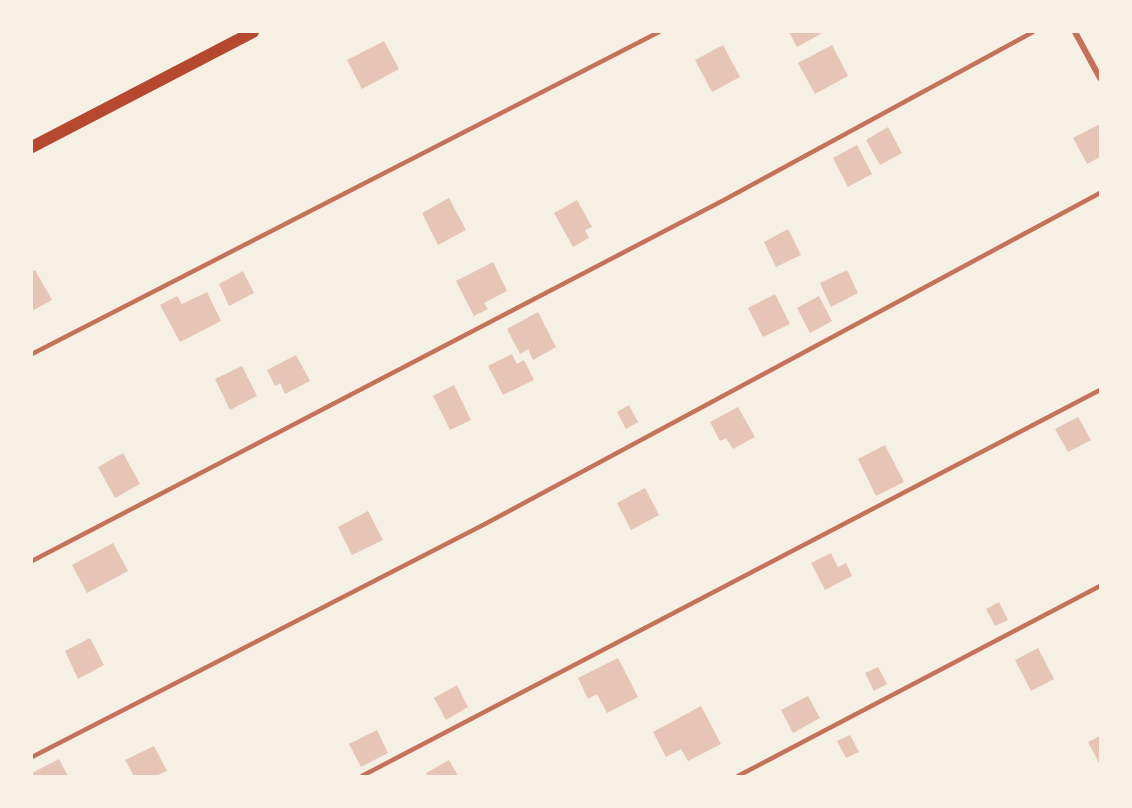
<!DOCTYPE html>
<style>
body{margin:0}
#map{position:relative;width:1132px;height:808px;overflow:hidden;background:#f6efe4;font-family:"PT Serif",serif}
canvas{display:block}
.frame{position:absolute;inset:0;border:33px solid #f6efe4;pointer-events:none}
</style>
<div id="map">
<canvas width="1132" height="808"></canvas>
<div class="frame"></div>
</div>
<script>
const g = document.querySelector('canvas').getContext('2d');
g.lineJoin = 'round';
function fillPath(path, color) {
  g.fillStyle = color;
  g.fill(path, 'evenodd');
}
function shape(rows) {
  const path = new Path2D();
  for (const r of rows) {
    path.moveTo(r[0], r[1]);
    for (let i = 2; i < r.length; i += 2) path.lineTo(r[i], r[i + 1]);
  }
  return path;
}
function strokePath(path, color, width, dash) {
  g.strokeStyle = color;
  g.lineWidth = width;
  g.lineCap = dash ? 'butt' : 'round';
  g.setLineDash(dash || []);
  g.stroke(path);
}
const building = shape([
 [789,32,824,32,797,47],
 [384,41,399,69,362,89,347,60],
 [723,45,740,77,712,92,695,60],
 [832,45,848,76,815,94,798,63],
 [1100,124,1100,157,1087,164,1073,138],
 [888,127,902,153,880,165,866,140],
 [857,145,872,174,848,187,833,158],
 [449,198,466,230,438,245,422,213],
 [577,200,592,227,585,230,589,238,573,247,554,213],
 [788,229,801,255,776,267,764,242],
 [493,262,507,291,484,303,488,309,474,316,456,281],
 [35,270,52,300,32,311,32,272],
 [847,270,858,293,831,307,820,283],
 [243,271,254,293,229,306,219,284],
 [207,292,221,321,180,342,160,305,177,296,182,304],
 [775,294,790,324,763,337,748,308],
 [819,296,832,321,810,333,797,308],
 [538,312,556,347,533,360,528,349,520,354,507,329],
 [512,354,517,364,524,360,534,380,503,395,488,366],
 [296,355,310,381,285,394,280,383,275,386,267,370],
 [242,366,257,396,230,410,215,379],
 [454,385,471,420,450,430,433,396],
 [629,405,638,422,626,429,617,412],
 [738,407,755,437,733,449,726,438,720,441,710,422],
 [1078,417,1091,440,1068,452,1055,429],
 [885,445,904,482,876,496,858,459],
 [123,453,140,484,115,498,98,467],
 [645,488,659,515,631,530,617,503],
 [368,511,383,540,352,555,338,527],
 [113,543,128,571,87,593,72,565],
 [831,553,838,567,846,563,852,576,825,590,811,563],
 [999,602,1008,620,995,626,986,609],
 [90,638,104,665,78,679,65,651],
 [1038,648,1054,679,1031,691,1015,660],
 [618,658,638,697,607,713,597,694,588,699,578,678],
 [878,667,887,684,874,691,865,673],
 [457,685,468,707,446,720,434,698],
 [808,696,820,718,793,733,781,710],
 [701,706,721,744,688,761,681,749,666,757,653,732],
 [377,730,388,753,361,767,349,744],
 [850,735,859,752,846,758,837,741],
 [1100,736,1100,765,1088,742],
 [154,746,167,771,156,776,134,776,125,760],
 [59,759,68,776,32,776,32,773],
 [449,760,458,776,428,776,426,773]
]);
const service = shape([
 [32,354,659,32],
 [32,561,724,200,1033,32],
 [32,757,485,524,1100,193],
 [362,776,1100,390],
 [738,776,1100,586]
]);
const minor = shape([
 [1075,32,1100,78]
]);
const secondary = shape([
 [32,147,253,32]
]);
fillPath(building, '#e6c5b7');
strokePath(service, '#c5725c', 4.5);
strokePath(minor, '#c5725c', 6);
strokePath(secondary, '#b5482f', 12);
</script>
